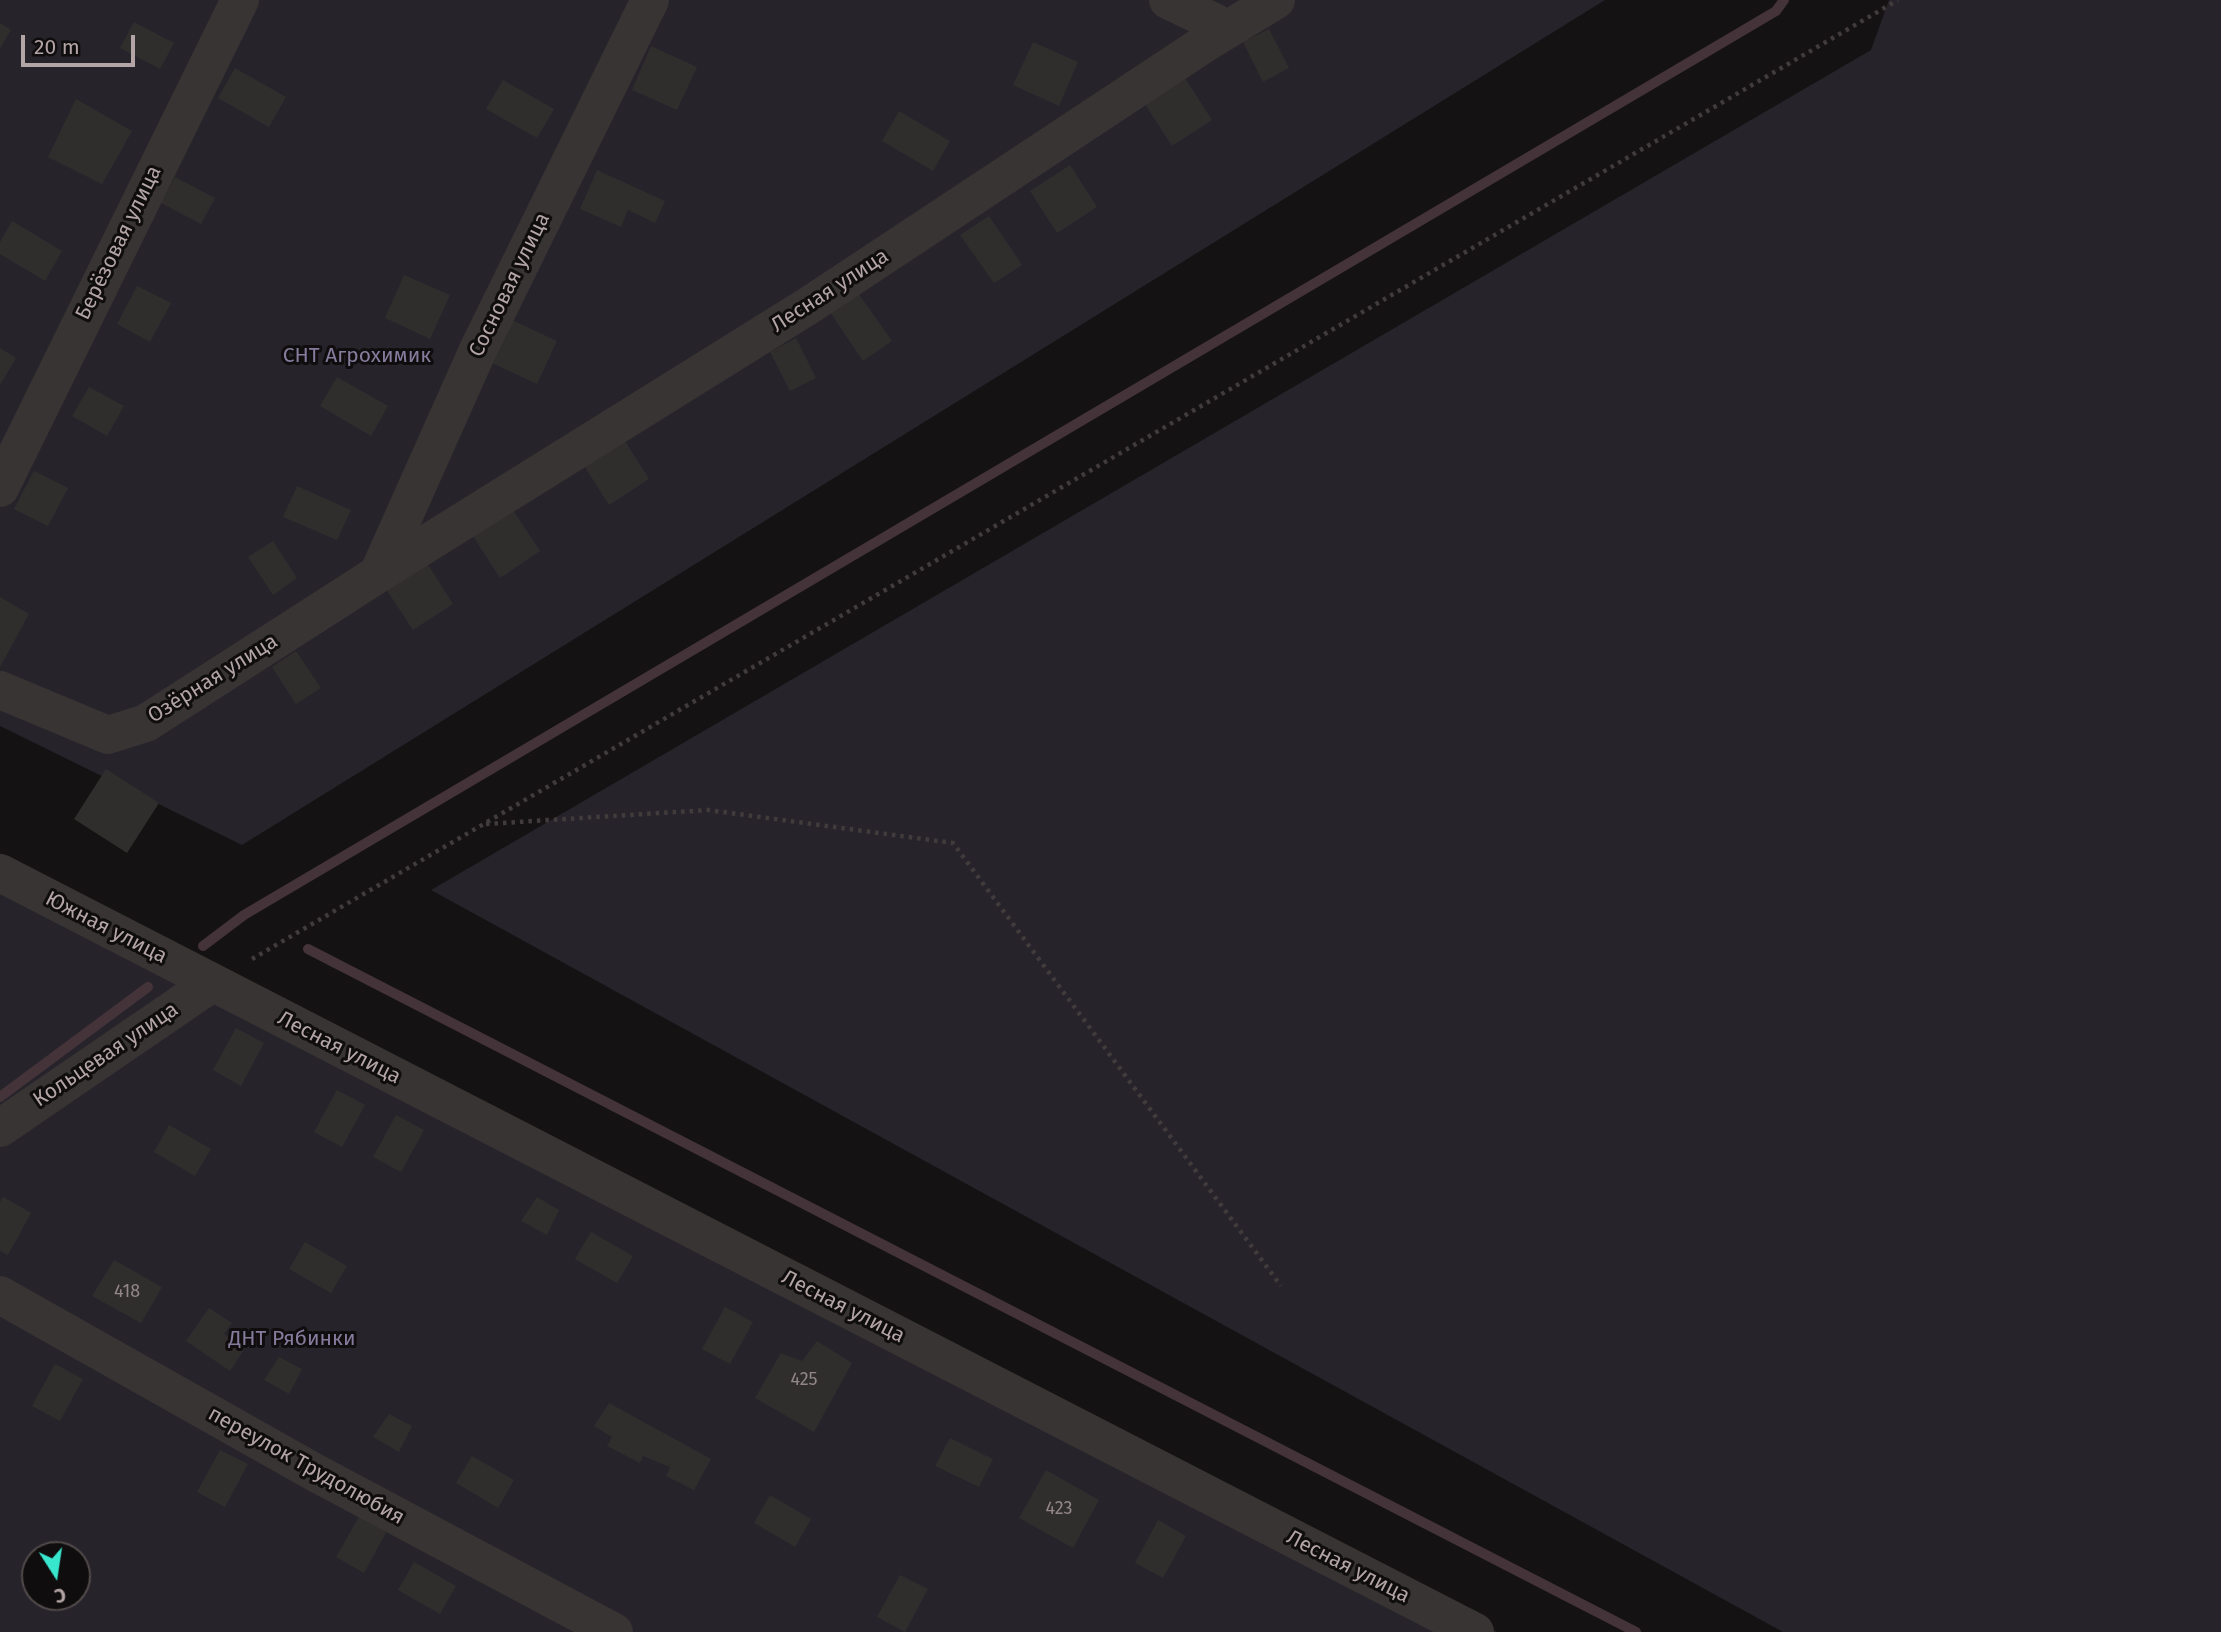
<!DOCTYPE html>
<meta charset="utf-8">
<style>
body{margin:0}
#map{position:relative;width:2221px;height:1632px;overflow:hidden;background:#141212;font-family:"Fira Sans",sans-serif}
canvas{display:block}
.north{position:absolute;left:21px;top:1541px;width:70px;height:70px;box-sizing:border-box;background:#0f0d0d;border:2px solid #51494a;border-radius:50%;rotate:168deg;font-size:19px;font-weight:700;line-height:28px;text-align:center;color:#b3a4a6}
.north::after{content:'';display:block;margin:auto;width:24px;height:32px;background:#38e6cd;clip-path:polygon(50% 0,100% 100%,50% 72%,0 100%)}
.scale{position:absolute;left:21px;top:35px;width:114px;height:32px;box-sizing:border-box;border:4px solid #b3a4a6;border-top:0;padding-left:9px;font-size:21px;line-height:24px;white-space:nowrap;color:#b3a4a6;-webkit-text-stroke:5px #0f0d0d;paint-order:stroke}
</style>
<div id="map">
<canvas width="2221" height="1632"></canvas>
<div class="north">С</div>
<div class="scale">20 m</div>
</div>
<script>
const g = document.querySelector('canvas').getContext('2d');
g.lineJoin = 'round';
function fillPath(path, color) {
  g.fillStyle = color;
  g.fill(path, 'evenodd');
}
function shape(rows) {
  const path = new Path2D();
  for (const r of rows) {
    path.moveTo(r[0], r[1]);
    for (let i = 2; i < r.length; i += 2) path.lineTo(r[i], r[i + 1]);
  }
  return path;
}
function strokePath(path, color, width, dash) {
  g.strokeStyle = color;
  g.lineWidth = width;
  g.lineCap = dash ? 'butt' : 'round';
  g.setLineDash(dash || []);
  g.stroke(path);
}
function write(font, color, halo, rows, align = 'center') {
  g.font = font + ' "Fira Sans",sans-serif';
  g.lineWidth = 6;
  g.setLineDash([]);
  g.textBaseline = 'middle';
  g.strokeStyle = halo;
  g.fillStyle = color;
  for (const [text, x, y, turn = 0] of rows) {
    g.save();
    g.translate(x, y);
    g.rotate((+turn || 0) * Math.PI / 180);
    g.textAlign = isNaN(turn) ? turn : align;
    if (halo) g.strokeText(text, 0, 0);
    g.fillText(text, 0, 0);
    g.restore();
  }
}
const green = shape([
 [0,0,1605,0,242,845,0,726],
 [1889,0,2221,0,2221,1632,1783,1632,431,890,1871,50],
 [0,861,1497,1632,0,1632],
 [35,1555,77,1555,77,1597,35,1597]
]);
const stream = shape([
 [203,946,244,915,1776,11,1784,0],
 [308,949,1636,1632],
 [0,1097,148,987]
]);
const building = shape([
 [134,22,174,43,160,69,120,48],
 [0,23,11,30,0,48],
 [1269,29,1289,68,1263,82,1243,42],
 [1033,42,1078,62,1059,106,1013,85],
 [651,46,697,67,677,110,632,90],
 [235,68,286,97,269,127,218,98],
 [1185,78,1212,120,1172,146,1145,104],
 [503,80,554,109,537,138,486,109],
 [76,99,132,131,102,184,48,157],
 [899,111,950,141,933,171,882,141],
 [1070,165,1097,207,1057,233,1030,191],
 [597,170,665,201,655,223,628,210,621,227,580,209],
 [175,177,215,198,201,224,161,203],
 [989,216,1022,265,994,283,960,235],
 [12,221,62,251,45,281,0,254,0,242],
 [404,275,450,295,430,339,385,318],
 [137,286,171,303,150,342,117,324],
 [858,293,892,341,863,361,830,312],
 [512,320,557,341,537,384,492,363],
 [796,338,816,378,790,391,770,352],
 [0,348,16,358,0,385],
 [337,377,388,406,371,436,320,406],
 [89,387,124,406,107,436,72,416],
 [623,438,649,479,609,505,583,464],
 [34,471,68,488,48,526,14,509],
 [297,486,351,510,337,540,283,517],
 [513,510,540,551,500,578,473,536],
 [273,541,297,578,273,595,248,557],
 [427,563,453,604,413,630,386,589],
 [0,597,29,614,0,667],
 [296,651,321,688,296,704,272,667],
 [106,769,159,803,127,853,74,819],
 [236,1028,264,1043,241,1086,213,1070],
 [337,1090,365,1105,342,1147,314,1132],
 [396,1115,424,1130,401,1172,373,1157],
 [169,1125,211,1149,195,1176,154,1152],
 [3,1197,31,1213,8,1255,0,1251,0,1202],
 [537,1197,559,1210,547,1235,521,1221],
 [591,1232,633,1256,617,1283,575,1259],
 [305,1242,347,1266,331,1293,289,1269],
 [114,1260,162,1287,141,1323,92,1296],
 [725,1307,753,1322,730,1364,702,1349],
 [209,1308,232,1323,224,1334,245,1348,230,1371,186,1341],
 [817,1341,852,1363,814,1432,755,1398,781,1353,802,1361],
 [279,1357,302,1369,289,1394,264,1380],
 [55,1364,83,1379,60,1421,32,1406],
 [609,1403,711,1459,694,1490,666,1476,670,1467,643,1456,640,1463,607,1446,612,1437,594,1426],
 [389,1414,412,1426,399,1452,373,1437],
 [950,1438,993,1459,979,1487,935,1466],
 [220,1450,248,1464,225,1507,197,1492],
 [472,1456,514,1480,498,1508,456,1483],
 [1046,1470,1099,1500,1073,1548,1019,1518],
 [770,1495,811,1519,795,1547,754,1523],
 [360,1515,387,1531,364,1573,336,1557],
 [1158,1520,1186,1536,1163,1578,1135,1563],
 [414,1562,456,1586,440,1614,398,1590],
 [900,1575,928,1589,905,1632,877,1617]
]);
const path = shape([
 [486,824,708,810,953,843,1281,1286],
 [252,959,1898,0]
]);
const minor = shape([
 [1168,0,1214,22,1207,42],
 [0,488,240,0],
 [378,574,478,350,650,0],
 [0,690,108,735,146,723,378,574,808,306,1207,42,1276,0],
 [0,873,1475,1632],
 [0,1128,212,983],
 [0,1295,314,1472,614,1632]
]);
const numberNames = [
 ["418",127,1292],
 ["425",804,1380],
 ["423",1059,1509]
];
const streetNames = [
 ["Берёзовая улица",119,243,-64],
 ["Сосновая улица",510,285,-64],
 ["Лесная улица",830,291,-33],
 ["Озёрная улица",213,679,-32],
 ["Южная улица",106,928,27],
 ["Лесная улица",339,1048,27],
 ["Кольцевая улица",106,1055,-34],
 ["Лесная улица",843,1307,27],
 ["переулок Трудолюбия",306,1466,29],
 ["Лесная улица",1348,1567,27]
];
const parkNames = [
 ["СНТ Агрохимик",357,356],
 ["ДНТ Рябинки",292,1339]
];
fillPath(green, '#26232b');
strokePath(stream, '#443339', 10);
fillPath(building, '#302e2d');
strokePath(path, '#413b3c', 4.5, [3.5, 5]);
strokePath(minor, '#383433', 38);
write('18px', '#928688', null, numberNames);
write('21px', '#b3a4a6', '#0f0d0d', streetNames);
write('21px', '#857c9d', '#0f0d0d', parkNames);
</script>
